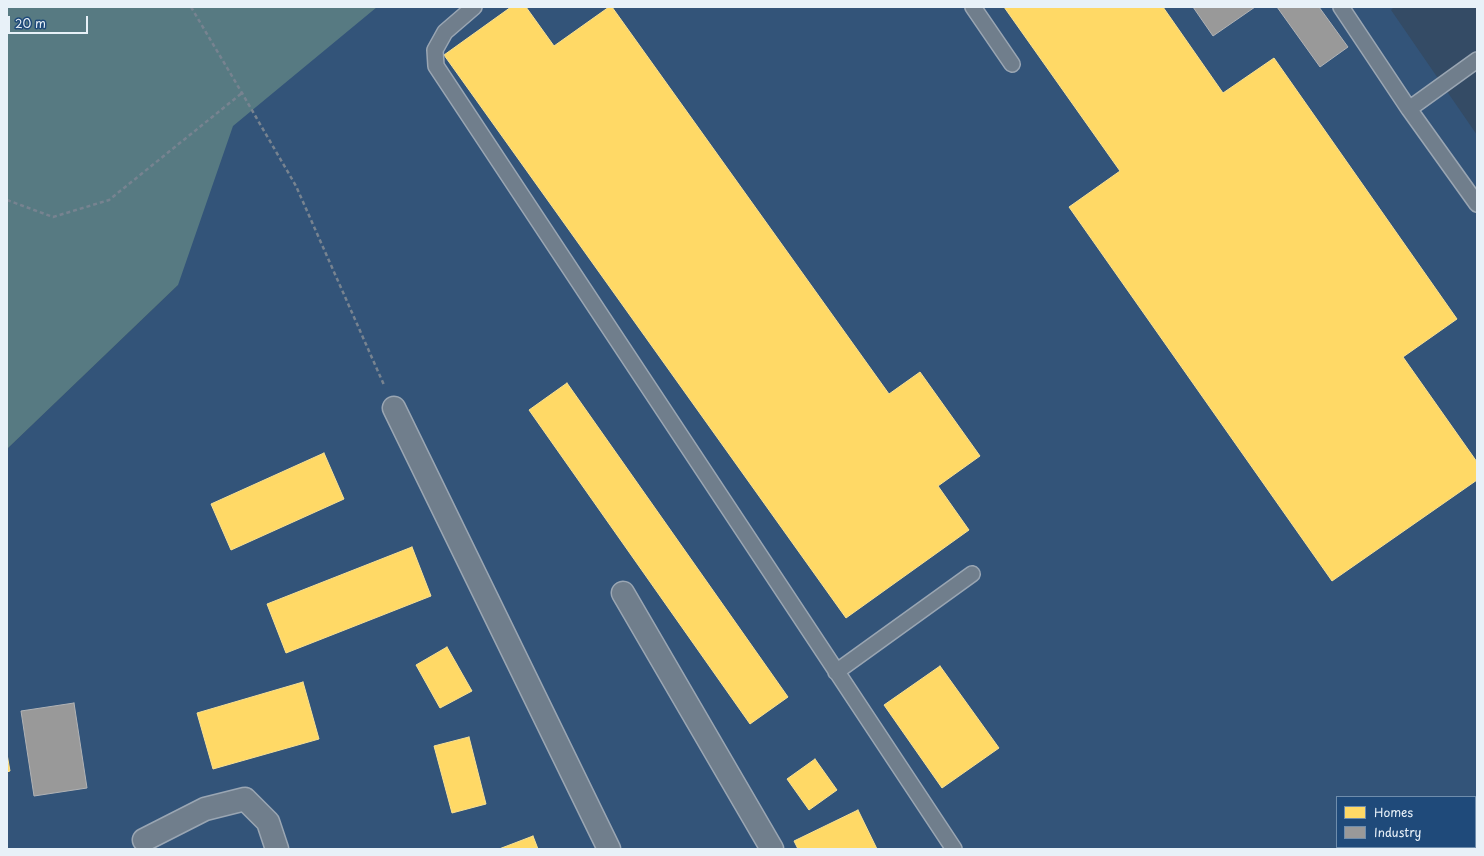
<!DOCTYPE html>
<style>
body{margin:0}
#map{position:relative;width:1484px;height:856px;overflow:hidden;background:#344b65;font-family:"Playpen Sans",sans-serif}
canvas{display:block}
.frame{position:absolute;inset:0;border:8px solid #e8f1f8;pointer-events:none}
.legend{position:absolute;left:1336px;top:796px;width:140px;height:52px;box-sizing:border-box;background:#1f4a7a;border:1px solid #6f8dac;margin:0;padding:5px 7px;list-style:none;font-size:12px;color:#e8f1f8}
.legend li{display:flex;align-items:center;gap:8px;height:20px}
.legend b{width:20px;border:1px solid #6f8dac}
.scale{position:absolute;left:8px;top:16px;width:80px;height:18px;box-sizing:border-box;border:2px solid #e8f1f8;border-top:0;padding-left:5px;font-size:12px;line-height:14px;white-space:nowrap;color:#e8f1f8;-webkit-text-stroke:3px #1f4a7a;paint-order:stroke}
</style>
<div id="map">
<canvas width="1484" height="856"></canvas>
<div class="frame"></div>
<ul class="legend">
<li><b style="height:11px;background:#ffd966"></b>Homes</li>
<li><b style="height:11px;background:#999"></b>Industry</li>
</ul>
<div class="scale">20 m</div>
</div>
<script>
const g = document.querySelector('canvas').getContext('2d');
g.lineJoin = 'round';
function fillPath(path, color) {
  g.fillStyle = color;
  g.fill(path, 'evenodd');
}
function shape(rows) {
  const path = new Path2D();
  for (const r of rows) {
    path.moveTo(r[0], r[1]);
    for (let i = 2; i < r.length; i += 2) path.lineTo(r[i], r[i + 1]);
  }
  return path;
}
function strokePath(path, color, width, dash) {
  g.strokeStyle = color;
  g.lineWidth = width;
  g.lineCap = dash ? 'butt' : 'round';
  g.setLineDash(dash || []);
  g.stroke(path);
}
const built = shape([
 [162,7,1394,7,1391,10,1477,135,1477,847,1446,849,7,849,7,449,178,285],
 [1337,797,1475,797,1475,847,1337,847]
]);
const green = shape([
 [7,7,377,7,233,126,178,285,7,449]
]);
const homes = shape([
 [511,7,526,7,554,46,609,7,612,7,889,394,920,372,980,456,938,486,969,530,846,618,444,55,511,7],
 [1004,7,1163,7,1223,93,1274,58,1457,319,1403,357,1477,462,1477,480,1332,581,1069,207,1120,171,1004,7],
 [567,383,788,697,750,724,529,410,567,383],
 [324,453,344,499,231,550,211,504,324,453],
 [412,547,431,596,286,653,267,604,412,547],
 [447,647,472,691,440,708,416,665,447,647],
 [940,666,999,748,942,788,884,705,940,666],
 [303,682,319,739,213,769,197,713,303,682],
 [469,737,486,804,452,813,434,746,469,737],
 [7,754,10,771,7,772,7,754],
 [815,759,837,790,809,810,787,779,815,759],
 [858,810,877,849,798,849,794,841,858,810],
 [533,836,538,849,499,849,533,836]
]);
const industry = shape([
 [1193,7,1255,7,1213,36,1193,7],
 [1277,7,1319,7,1348,47,1320,67,1277,7],
 [74,703,87,788,34,796,21,711,74,703]
]);
const path = shape([
 [191,7,242,93,296,186,384,385],
 [7,200,53,217,109,200,242,93]
]);
const lane = shape([
 [474,7,445,32,435,50,436,66,954,849],
 [973,7,1012,64],
 [1341,7,1409,109,1477,204],
 [1409,109,1477,60],
 [836,672,972,574]
]);
const street = shape([
 [394,408,609,849],
 [623,593,772,849],
 [144,840,205,809,245,799,268,822,277,849]
]);
const secondary = shape([
 [1446,849,1477,847]
]);
fillPath(built, '#335479');
fillPath(green, '#577a82');
fillPath(homes, '#ffd966');
strokePath(homes, '#f8e092', 1);
fillPath(industry, '#999');
strokePath(industry, '#b1b3b6', 1);
strokePath(lane, '#9aa6b3', 18);
strokePath(street, '#9aa6b3', 25);
strokePath(secondary, '#9aa6b3', 25);
strokePath(path, '#778390', 2.5, [4, 3]);
strokePath(lane, '#707e8c', 15);
strokePath(street, '#707e8c', 22);
strokePath(secondary, '#707e8c', 22);
</script>
